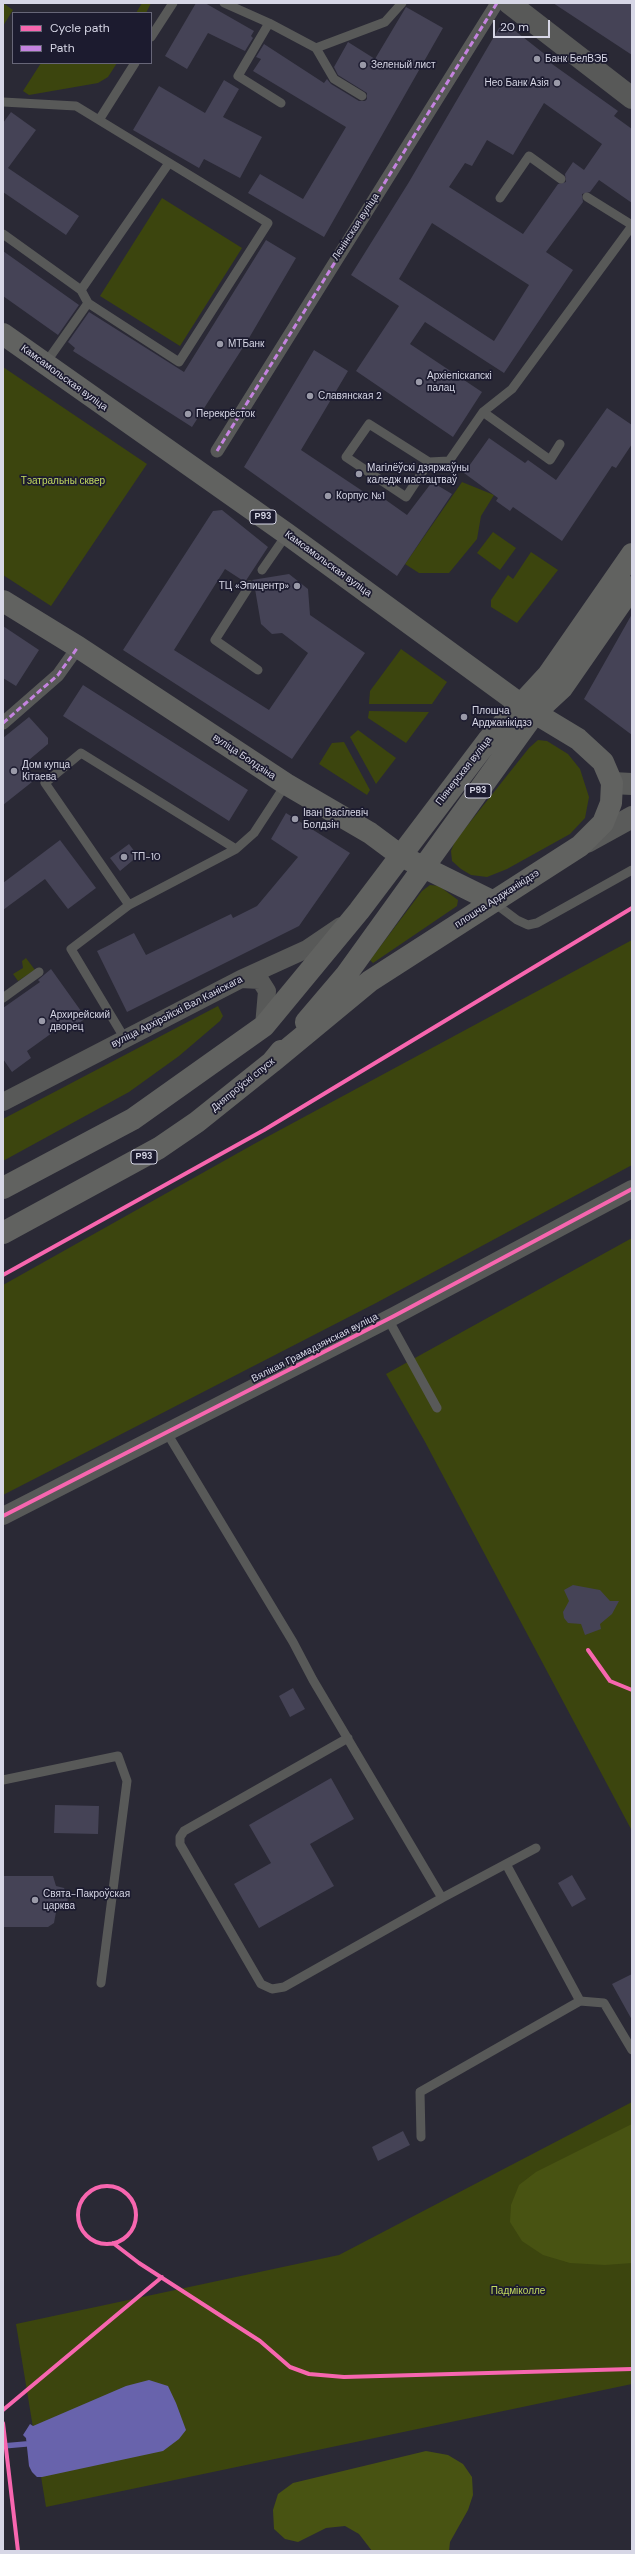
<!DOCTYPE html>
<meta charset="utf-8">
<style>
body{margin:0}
#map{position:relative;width:635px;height:2554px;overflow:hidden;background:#2a2935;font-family:"DM Sans",sans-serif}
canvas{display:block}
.frame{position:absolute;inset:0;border:4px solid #d7d7e6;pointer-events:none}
.legend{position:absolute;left:12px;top:12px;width:140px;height:52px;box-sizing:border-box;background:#1c1b2f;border:1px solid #676678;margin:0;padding:5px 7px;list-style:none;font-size:12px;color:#d7d7e6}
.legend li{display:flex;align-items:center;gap:8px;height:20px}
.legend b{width:20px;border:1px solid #676678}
.scale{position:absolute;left:493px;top:20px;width:57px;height:18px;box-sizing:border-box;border:2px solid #d7d7e6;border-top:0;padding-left:5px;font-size:12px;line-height:14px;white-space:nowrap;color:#d7d7e6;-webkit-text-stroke:3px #1c1b2f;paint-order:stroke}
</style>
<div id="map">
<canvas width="635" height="2554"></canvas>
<div class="frame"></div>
<ul class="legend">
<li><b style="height:5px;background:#f766af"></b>Cycle path</li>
<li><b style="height:5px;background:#c483df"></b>Path</li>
</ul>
<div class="scale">20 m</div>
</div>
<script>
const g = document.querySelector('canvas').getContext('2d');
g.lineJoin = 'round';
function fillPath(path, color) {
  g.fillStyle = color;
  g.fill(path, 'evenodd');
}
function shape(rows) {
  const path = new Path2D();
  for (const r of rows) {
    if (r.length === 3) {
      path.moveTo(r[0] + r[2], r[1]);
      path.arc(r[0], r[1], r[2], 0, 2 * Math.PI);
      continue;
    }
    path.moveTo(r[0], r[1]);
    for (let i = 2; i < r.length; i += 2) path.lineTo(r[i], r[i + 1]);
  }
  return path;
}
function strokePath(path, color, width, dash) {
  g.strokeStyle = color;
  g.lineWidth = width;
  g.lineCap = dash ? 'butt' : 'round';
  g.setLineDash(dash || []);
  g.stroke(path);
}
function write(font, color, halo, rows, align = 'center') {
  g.font = font + ' "DM Sans",sans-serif';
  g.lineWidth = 3.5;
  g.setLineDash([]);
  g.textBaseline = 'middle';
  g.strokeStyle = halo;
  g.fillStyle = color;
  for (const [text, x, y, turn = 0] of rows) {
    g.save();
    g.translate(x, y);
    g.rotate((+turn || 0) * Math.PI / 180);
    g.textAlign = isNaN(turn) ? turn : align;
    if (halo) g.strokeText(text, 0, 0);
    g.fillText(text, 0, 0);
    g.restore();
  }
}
const green = shape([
 [3,3,13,10,3,26],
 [142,3,151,3,146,13,136,13],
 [41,63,117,63,108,77,98,83,29,95,23,91],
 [162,198,242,248,180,346,100,296],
 [3,367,147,464,51,606,3,575],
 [462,482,494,495,481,516,477,539,449,573,419,573,405,564],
 [493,532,516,548,500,570,477,553],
 [531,552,558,570,517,623,491,607,491,600,508,575,513,579],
 [401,649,447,682,432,704,369,704,370,691],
 [369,711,429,712,406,743,368,718],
 [358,730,396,758,376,784,350,737],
 [538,740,547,741,568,754,580,769,589,797,585,818,570,834,507,869,487,877,471,875,461,869,452,861,451,851,455,841,529,748],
 [344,742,370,790,367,795,319,764,332,743],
 [430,885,439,886,458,900,457,906,373,963,370,960,422,891],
 [632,940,632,1165,376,1303,3,1495,3,1285,254,1144],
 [26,958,35,970,18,981,13,974,23,968,22,961],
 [218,1006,223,1016,220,1021,179,1056,129,1092,3,1161,3,1119],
 [632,1238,632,1831,424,1440,386,1374],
 [632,2102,632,2384,46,2507,16,2324,339,2255]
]);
const forest = shape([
 [632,2124,632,2263,605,2265,570,2263,543,2255,522,2241,510,2222,511,2205,519,2185,536,2172],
 [426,2451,448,2455,463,2464,472,2477,473,2495,468,2510,450,2542,449,2551,372,2551,359,2534,345,2526,326,2528,298,2542,285,2539,274,2529,273,2510,278,2494,293,2483]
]);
const water = shape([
 [149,2380,168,2386,176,2403,186,2430,179,2439,163,2451,42,2477,37,2477,32,2472,29,2466,26,2438,23,2435,30,2424,33,2426,126,2386]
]);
const stream = shape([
 [3,2446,26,2444]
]);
const building = shape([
 [196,3,205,3,254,31,251,36,253,38,245,51,208,33,187,69,165,56],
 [553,3,632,3,632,55],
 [406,7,443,28,324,237,248,193,260,174,303,199,346,127,253,71,261,59,256,57,264,44,324,83,327,79,331,84,359,101,365,101,367,99,367,93,338,75,334,67,348,42,375,59],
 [509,26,547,56,545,59,618,111,614,116,632,129,632,203,599,180,590,192,582,194,583,202,546,252,573,270,504,373,425,322,410,344,482,392,453,437,356,371,399,306,351,275,409,182,499,28],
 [544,103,602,144,584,170,573,162,565,174,566,182,558,184,523,234,449,187,465,163,472,166,487,140,513,155],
 [432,223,529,285,494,341,399,279],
 [224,80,239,89,223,117,262,137,240,178,204,159,199,168,133,130,159,86,205,113],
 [11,112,36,130,8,168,79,216,66,235,3,192,3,123],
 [266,240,296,258,249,338,192,427,73,351,75,348,68,342,89,312,184,372],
 [3,251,79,305,58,335,3,296],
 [314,350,348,371,301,450,373,498,376,493,407,515,432,482,452,494,397,576,244,467],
 [607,408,632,425,632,444,616,468,612,466,562,541,513,507,510,511,496,501,498,498,464,473,489,438,525,463,528,460,556,480],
 [222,510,268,547,245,582,225,569,174,650,269,710,308,653,282,633,272,634,261,624,255,589,256,585,252,580,289,574,308,589,310,615,365,653,292,759,123,650,213,511],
 [632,614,632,735,584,699],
 [3,626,39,650,16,686,3,678],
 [83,685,248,790,229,821,63,716],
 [29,717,48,738,48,744,23,765,26,770,23,772,32,782,3,805,3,738],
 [286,813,350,853,299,926,127,1012,97,951,134,933,146,955,231,914,233,918,257,906,298,857,271,839],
 [60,840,96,888,68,909,45,879,3,910,3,883],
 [129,844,138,856,120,871,110,858],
 [51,969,86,1018,68,1031,63,1025,27,1051,31,1058,12,1072,3,1059,3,1008,40,982,38,980],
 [573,1585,600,1590,610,1601,619,1601,612,1614,600,1624,601,1629,585,1635,581,1624,568,1623,564,1618,563,1612,569,1601,564,1590],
 [293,1688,305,1709,290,1717,279,1696],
 [331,1778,354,1819,310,1844,334,1886,259,1928,234,1884,271,1863,249,1825],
 [55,1805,99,1806,98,1834,54,1833],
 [572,1875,586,1899,572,1907,558,1883],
 [3,1876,53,1876,56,1886,64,1888,68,1897,67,1904,56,1912,54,1923,48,1927,3,1927],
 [632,1974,632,2020,612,1984],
 [403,2131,410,2145,378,2161,372,2147]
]);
const service = shape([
 [224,3,269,23,316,48],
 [269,23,238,76,281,103],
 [151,37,173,3],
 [362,96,334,79,316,48,385,22,402,3],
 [3,102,76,106,268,223,179,362,88,303,81,290,3,234],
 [99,120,135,63],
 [587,197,632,225],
 [500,198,529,156,561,179],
 [81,290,169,163],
 [45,364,88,303],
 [483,412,550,460,560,444],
 [429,462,369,424,346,457,406,497,429,462,449,461,483,412,512,389,632,226],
 [262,570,287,534],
 [250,585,215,640,258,670],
 [493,902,517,920,528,925,537,923,632,870],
 [129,905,45,783,81,753,236,849],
 [3,998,39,972],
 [125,1039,71,949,129,905,236,849,254,833,286,784],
 [388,1319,437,1408],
 [167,1433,293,1642,313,1680,442,1898],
 [348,1738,184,1831,180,1837,180,1844,261,1984,272,1989,284,1987,442,1898,536,1848],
 [3,1780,118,1756,127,1781,101,1983],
 [506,1864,580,2001],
 [421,2137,420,2092,580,2001,604,2003,632,2050]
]);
const pedestrian = shape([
 [217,451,497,3],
 [3,723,58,675,78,647]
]);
const minor = shape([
 [241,979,260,980,267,991,264,1026],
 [3,1102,241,979,307,949,341,926],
 [3,1516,394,1316,632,1189]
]);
const tertiary = shape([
 [509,3,632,98]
]);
const secondary = shape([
 [612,783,632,784],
 [587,842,632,817]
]);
const primary = shape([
 [3,334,287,534,520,704,578,739,603,762,612,783,611,803,603,823,580,846,370,981,272,1062],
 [3,601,78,647,286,784,370,833,401,856,492,901],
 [306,1022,346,975,534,714,562,688,632,587],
 [3,1188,133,1119,264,1026,359,911,489,739,548,675,632,554],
 [3,1233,159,1148,197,1122,272,1062,281,1051]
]);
const quiet = shape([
 [217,451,497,3],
 [3,723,58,675,78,647]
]);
const cycleway = shape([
 [3,1275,264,1130,632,908],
 [3,1516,394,1316,632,1189],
 [588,1650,610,1681,632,1690],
 [107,2215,29],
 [113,2243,139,2263,260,2341,290,2367,309,2374,344,2377,632,2369],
 [3,2410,162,2277],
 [3,2423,18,2551]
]);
const markers = [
 [537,59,4,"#9a9aa8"],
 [363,65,4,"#9a9aa8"],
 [557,83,4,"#9a9aa8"],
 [220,344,4,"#9a9aa8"],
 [419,382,4,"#9a9aa8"],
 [310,396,4,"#9a9aa8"],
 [188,414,4,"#9a9aa8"],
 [359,474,4,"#9a9aa8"],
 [328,496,4,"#9a9aa8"],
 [297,586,4,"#9a9aa8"],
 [464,717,4,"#9a9aa8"],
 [14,771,4,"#9a9aa8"],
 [295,819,4,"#9a9aa8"],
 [124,857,4,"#9a9aa8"],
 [42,1021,4,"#9a9aa8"],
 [35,1900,4,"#9a9aa8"]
];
const shields = [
 [263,517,26],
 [478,791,26],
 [144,1157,26]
];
const shieldNames = [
 ["Р93",263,517],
 ["Р93",478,791],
 ["Р93",144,1157]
];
const poiNames = [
 ["Банк БелВЭБ",545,59],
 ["Зеленый лист",371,65],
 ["Нео Банк Азія",549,83,"right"],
 ["МТБанк",228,344],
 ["Архіепіскапскі",427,376],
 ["палац",427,388],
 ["Славянская 2",318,396],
 ["Перекрёсток",196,414],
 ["Магілёўскі дзяржаўны",367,468],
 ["каледж мастацтваў",367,480],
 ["Корпус №1",336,496],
 ["ТЦ «Эпицентр»",289,586,"right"],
 ["Плошча",472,711],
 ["Арджанікідзэ",472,723],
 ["Дом купца",22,765],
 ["Кітаева",22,777],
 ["Іван Васілевіч",303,813],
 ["Болдзін",303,825],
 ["ТП-10",132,857],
 ["Архирейский",50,1015],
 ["дворец",50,1027],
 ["Свята-Пакроўская",43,1894],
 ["царква",43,1906]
];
const streetNames = [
 ["Ленінская вуліца",356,227,-57],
 ["Камсамольская вуліца",64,378,36],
 ["Камсамольская вуліца",328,564,36],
 ["вуліца Болдзіна",244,757,34],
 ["Піянерская вуліца",464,771,-52],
 ["плошча Арджанікідзэ",497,899,-33],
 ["вуліца Архірэйскі Вал Каніскага",177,1012,-27],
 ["Дняпроўскі спуск",243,1085,-39],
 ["Вялікая Грамадзянская вуліца",315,1348,-27]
];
const parkNames = [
 ["Тэатральны сквер",63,481],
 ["Падміколле",518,2291]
];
fillPath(green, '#3c450e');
fillPath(forest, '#485312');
fillPath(water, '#6863ac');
strokePath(stream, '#6863ac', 5.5);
fillPath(building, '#454356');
strokePath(service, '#585958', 9);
strokePath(pedestrian, '#585958', 13);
strokePath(minor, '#585958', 18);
strokePath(tertiary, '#585958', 22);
strokePath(secondary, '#5a5b5a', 22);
strokePath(primary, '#616260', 22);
strokePath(quiet, '#c483df', 3, [6, 3]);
strokePath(cycleway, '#f766af', 4);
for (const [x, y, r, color] of markers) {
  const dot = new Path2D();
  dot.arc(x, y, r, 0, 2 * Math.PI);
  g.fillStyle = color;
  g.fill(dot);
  strokePath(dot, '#1c1b2f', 1.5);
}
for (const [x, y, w] of shields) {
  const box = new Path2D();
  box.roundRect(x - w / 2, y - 7, w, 14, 3);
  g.fillStyle = '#1c1b2f';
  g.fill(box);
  strokePath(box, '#d7d7e6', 1);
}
write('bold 9px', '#d7d7e6', null, shieldNames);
write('10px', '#d7d7e6', '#1c1b2f', poiNames, 'left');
write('10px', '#d7d7e6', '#1c1b2f', streetNames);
write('10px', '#c3db5f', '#1c1b2f', parkNames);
</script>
